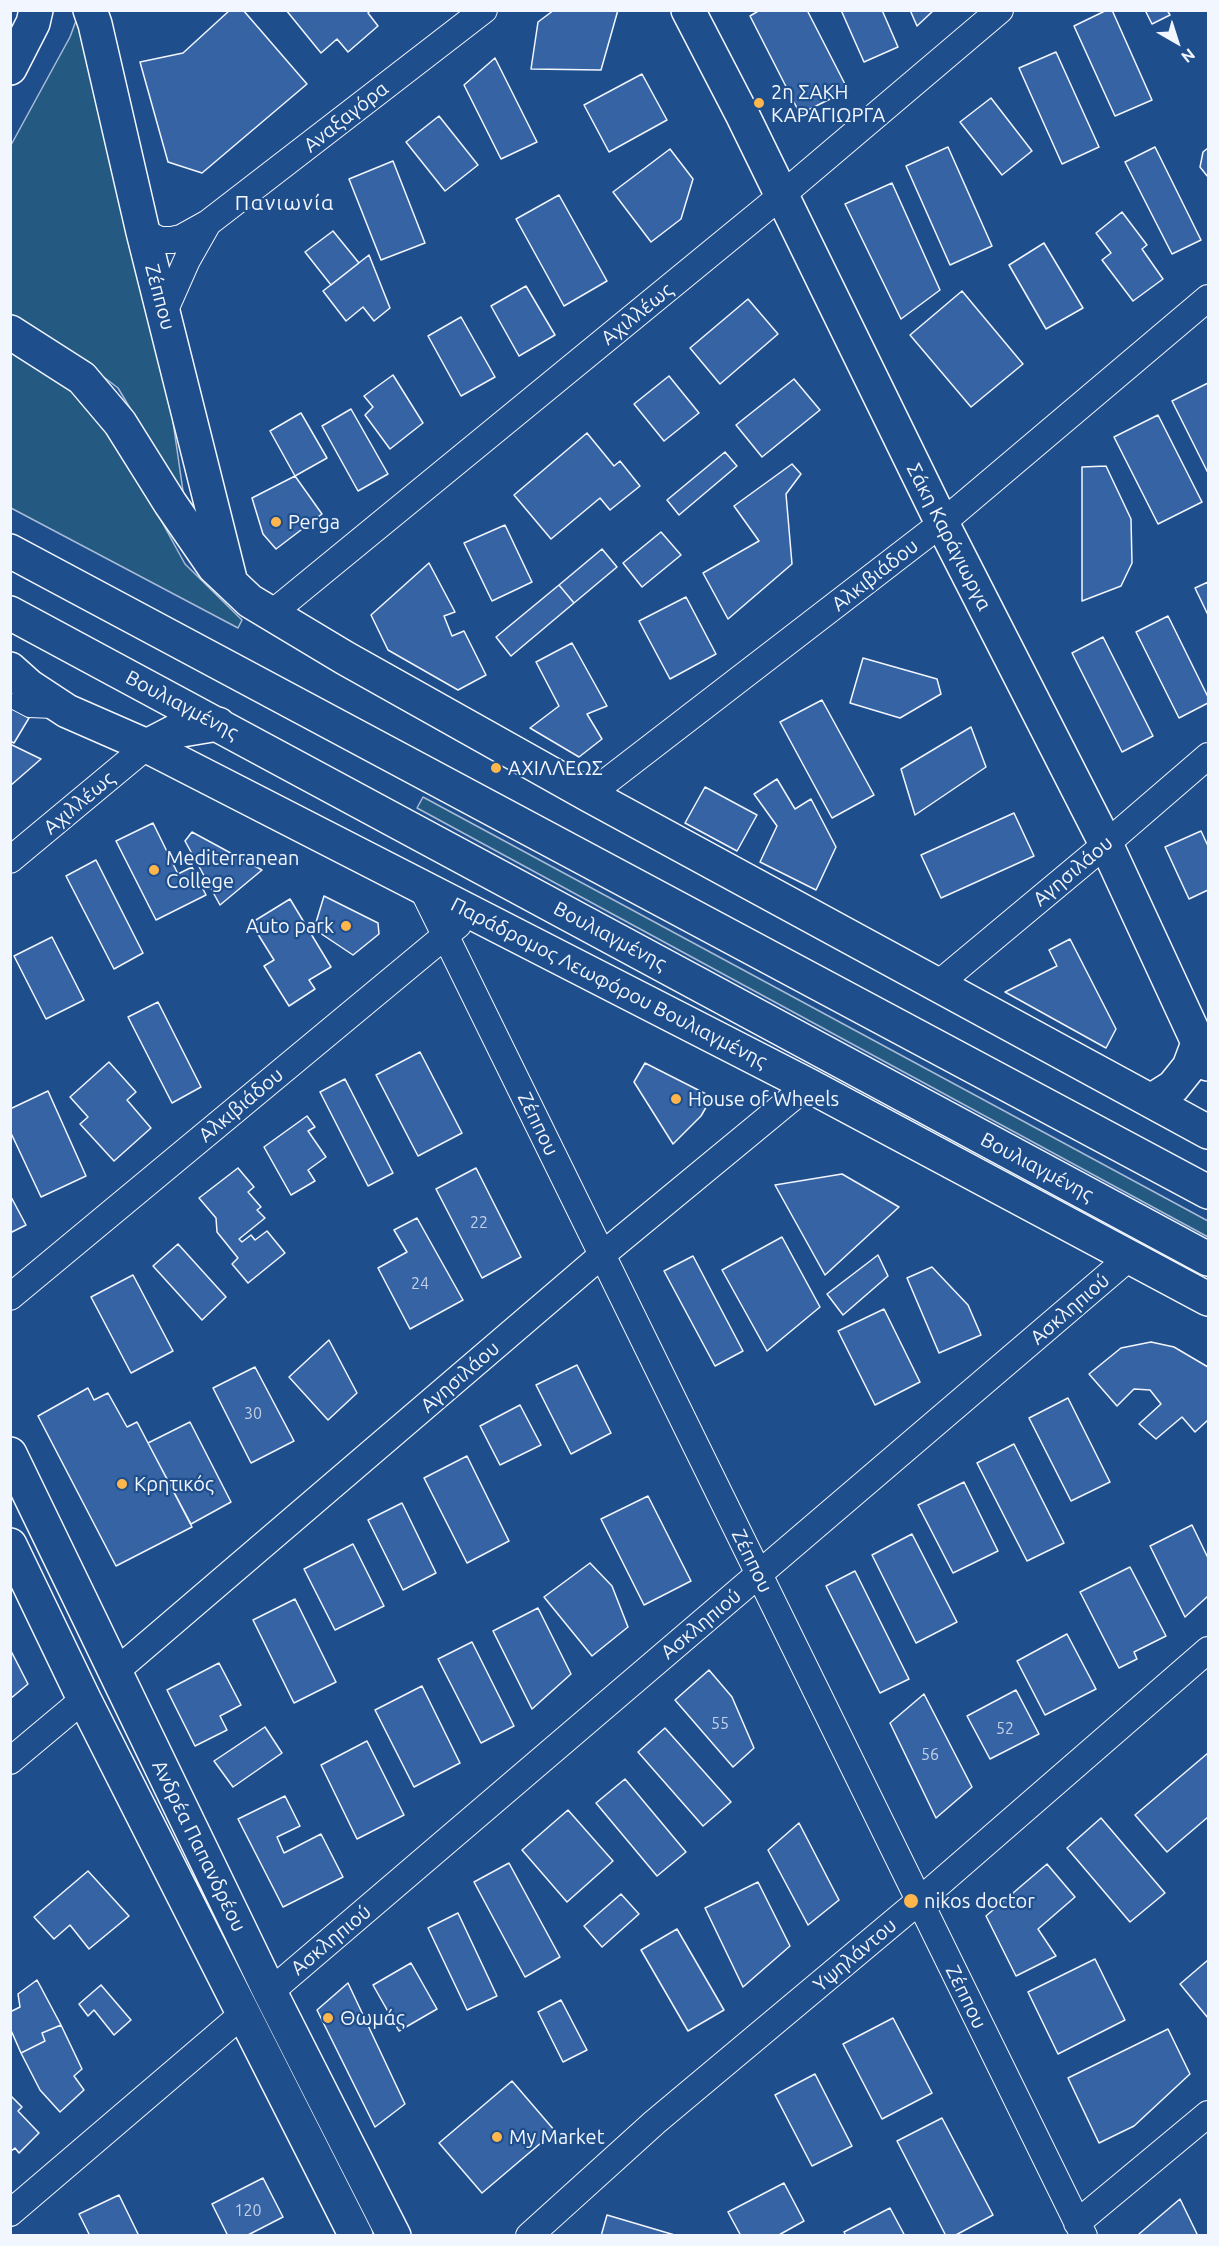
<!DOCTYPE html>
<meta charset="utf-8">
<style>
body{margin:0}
#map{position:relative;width:1219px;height:2246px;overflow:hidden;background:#1f4e8c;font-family:Ubuntu,sans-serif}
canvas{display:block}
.frame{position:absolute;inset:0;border:12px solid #f2f6ff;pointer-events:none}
.north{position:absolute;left:1147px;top:12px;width:60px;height:60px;-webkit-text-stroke:4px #1f4e8c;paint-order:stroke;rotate:141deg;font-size:16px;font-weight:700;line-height:24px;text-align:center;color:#f2f6ff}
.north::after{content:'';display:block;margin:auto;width:21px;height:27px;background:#f2f6ff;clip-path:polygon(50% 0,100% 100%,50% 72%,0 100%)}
</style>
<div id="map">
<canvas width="1219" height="2246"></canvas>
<div class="frame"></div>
<div class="north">N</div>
</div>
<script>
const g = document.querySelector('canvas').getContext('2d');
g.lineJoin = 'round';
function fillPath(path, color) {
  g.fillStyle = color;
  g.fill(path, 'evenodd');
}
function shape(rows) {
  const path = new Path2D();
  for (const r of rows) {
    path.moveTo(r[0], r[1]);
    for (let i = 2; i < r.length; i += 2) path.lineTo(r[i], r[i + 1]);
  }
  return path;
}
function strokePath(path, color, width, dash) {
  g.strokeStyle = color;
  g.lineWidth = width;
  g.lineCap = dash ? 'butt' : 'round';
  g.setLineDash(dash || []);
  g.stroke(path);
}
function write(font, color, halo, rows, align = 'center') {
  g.font = font + ' Ubuntu,sans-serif';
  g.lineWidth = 4.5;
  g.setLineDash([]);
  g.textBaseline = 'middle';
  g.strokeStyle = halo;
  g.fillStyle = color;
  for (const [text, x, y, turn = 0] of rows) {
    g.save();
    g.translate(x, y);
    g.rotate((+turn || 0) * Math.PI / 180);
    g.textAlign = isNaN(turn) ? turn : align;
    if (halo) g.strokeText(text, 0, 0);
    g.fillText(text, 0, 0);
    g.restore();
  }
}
const green = shape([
 [77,18,172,415,184,498,118,388,67,349,11,319,11,145,70,37,77,18],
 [10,352,68,386,92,411,116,444,151,502,185,564,242,620,238,628,11,508,10,352],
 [423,797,1208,1221,1208,1237,417,808,423,797]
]);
const building = shape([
 [230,10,243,10,307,84,202,173,168,162,140,62,183,53,230,10],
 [286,10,371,10,368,13,378,26,348,52,337,39,321,53,286,10],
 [554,10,618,10,601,70,531,69,538,22,554,10],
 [760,10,807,10,848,90,800,114,750,16,760,10],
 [841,10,882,10,898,47,864,62,841,10],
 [910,10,934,10,917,26,910,10],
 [1107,10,1112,10,1152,100,1115,116,1074,26,1107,10],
 [1145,10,1167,10,1170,15,1152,24,1145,10],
 [1056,52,1099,147,1062,164,1019,68,1056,52],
 [495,58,537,142,501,159,464,85,495,58],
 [642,74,667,120,609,152,584,105,642,74],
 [991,98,1032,151,1002,175,960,122,991,98],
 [439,116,478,165,445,191,406,142,439,116],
 [948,147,992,246,950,265,906,166,948,147],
 [1155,147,1201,240,1172,254,1125,162,1155,147],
 [1208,148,1208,177,1200,167,1203,152,1208,148],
 [670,149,693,179,681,219,651,242,613,192,670,149],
 [393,161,425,243,381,260,349,179,393,161],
 [892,183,940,290,901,319,845,204,892,183],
 [559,195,607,281,564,306,516,219,559,195],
 [1122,212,1147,245,1142,249,1163,279,1133,301,1102,260,1111,253,1096,233,1122,212],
 [333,231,359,263,331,285,305,252,333,231],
 [1044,243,1083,308,1046,329,1009,265,1044,243],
 [369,255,390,308,374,321,363,307,346,321,323,291,369,255],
 [526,286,555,335,519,356,491,306,526,286],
 [962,291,1023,364,971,407,910,335,962,291],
 [748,299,778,334,720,384,690,348,748,299],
 [461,317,495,377,461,396,428,336,461,317],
 [393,375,423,423,390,449,365,415,373,407,364,396,393,375],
 [669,376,699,413,664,441,634,404,669,376],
 [794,379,820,410,762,457,736,425,794,379],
 [1208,383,1208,473,1172,401,1208,383],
 [351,409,388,474,358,491,322,426,351,409],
 [301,413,327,458,295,476,270,431,301,413],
 [1158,415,1202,502,1158,524,1114,437,1158,415],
 [587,433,614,466,620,461,640,486,610,510,600,498,551,539,514,495,587,433],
 [725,452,737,466,679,515,667,500,725,452],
 [792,464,801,474,786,494,792,564,728,619,703,573,759,541,734,506,792,464],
 [1106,466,1131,519,1132,563,1121,586,1082,601,1082,467,1106,466],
 [295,476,322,514,276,549,263,534,252,498,295,476],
 [505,525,532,582,492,601,464,543,505,525],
 [661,532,681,555,642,587,623,563,661,532],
 [602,549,617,567,574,603,559,585,602,549],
 [429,563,455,612,444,616,452,636,464,631,486,675,458,690,388,650,371,615,429,563],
 [1208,582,1208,615,1195,588,1208,582],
 [559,585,574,603,511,656,496,637,559,585],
 [686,597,716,654,670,679,639,621,686,597],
 [1168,616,1208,697,1208,703,1179,718,1136,632,1168,616],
 [1103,637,1153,736,1122,752,1072,653,1103,637],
 [572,643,607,706,587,714,602,739,579,757,530,728,559,706,536,662,572,643],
 [863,658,937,679,941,694,900,718,850,703,863,658],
 [822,700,874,795,832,818,780,722,822,700],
 [10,707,29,718,14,743,10,741,10,707],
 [971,727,986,767,915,815,901,769,971,727],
 [10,744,41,759,10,786,10,744],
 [777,779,795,809,811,799,836,847,816,890,760,862,777,826,754,794,777,779],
 [705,787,757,815,737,851,685,823,705,787],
 [1014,813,1034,856,941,898,921,855,1014,813],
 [153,823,178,874,192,867,206,895,156,920,116,841,153,823],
 [1201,831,1208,846,1208,890,1189,899,1165,847,1201,831],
 [192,832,262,870,220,905,185,841,192,832],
 [96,860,143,953,114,969,66,876,96,860],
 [324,896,378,923,379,934,353,955,314,929,324,896],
 [290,899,331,967,309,980,315,989,289,1006,264,966,274,960,251,923,290,899],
 [52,937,84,1000,46,1019,14,956,52,937],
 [1070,939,1116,1029,1106,1048,1005,992,1057,966,1049,950,1070,939],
 [158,1002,201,1087,172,1103,128,1017,158,1002],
 [420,1052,462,1133,418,1156,376,1075,420,1052],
 [109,1062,136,1092,127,1100,151,1128,114,1161,80,1124,88,1117,70,1097,109,1062],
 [645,1063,712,1097,701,1116,673,1144,634,1082,645,1063],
 [345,1079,393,1173,368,1186,320,1092,345,1079],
 [48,1091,86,1176,41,1197,10,1131,10,1109,48,1091],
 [307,1116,315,1127,308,1131,326,1157,308,1170,315,1181,291,1195,264,1147,307,1116],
 [238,1168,254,1187,248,1192,261,1207,257,1210,265,1218,239,1239,242,1242,251,1235,255,1240,267,1231,285,1253,248,1283,232,1264,238,1258,217,1232,216,1218,199,1198,238,1168],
 [476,1168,521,1257,482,1278,436,1189,476,1168],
 [842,1174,899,1207,825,1275,775,1185,842,1174],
 [10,1195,26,1225,10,1233,10,1195],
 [417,1218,463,1300,410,1329,378,1268,407,1252,394,1230,417,1218],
 [782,1237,820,1307,767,1351,722,1270,782,1237],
 [178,1244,226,1297,202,1320,153,1266,178,1244],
 [878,1255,888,1276,843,1315,827,1294,878,1255],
 [693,1256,743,1351,715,1366,664,1271,693,1256],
 [932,1267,968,1305,981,1335,939,1353,907,1278,932,1267],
 [133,1275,173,1351,131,1373,91,1297,133,1275],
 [884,1309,920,1382,875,1405,838,1331,884,1309],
 [329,1340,357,1393,328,1420,289,1377,329,1340],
 [1151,1342,1174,1347,1208,1367,1208,1420,1195,1432,1182,1417,1156,1439,1139,1424,1161,1404,1150,1390,1134,1389,1117,1406,1089,1374,1121,1348,1151,1342],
 [577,1365,611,1433,571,1454,536,1385,577,1365],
 [255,1367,294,1441,251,1463,213,1388,255,1367],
 [88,1388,94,1400,108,1393,127,1427,137,1422,192,1527,116,1566,38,1416,88,1388],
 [1068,1398,1110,1482,1071,1501,1029,1418,1068,1398],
 [520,1405,541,1445,500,1465,480,1426,520,1405],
 [190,1422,231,1502,191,1524,148,1443,190,1422],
 [1014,1444,1064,1543,1027,1561,977,1463,1014,1444],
 [467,1456,509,1541,467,1563,424,1478,467,1456],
 [964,1482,998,1551,953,1573,918,1505,964,1482],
 [648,1496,691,1581,644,1605,601,1519,648,1496],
 [402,1503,436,1573,403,1590,368,1520,402,1503],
 [1192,1525,1208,1558,1208,1596,1185,1617,1150,1546,1192,1525],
 [912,1534,957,1622,916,1643,872,1555,912,1534],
 [353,1544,384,1606,335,1630,304,1569,353,1544],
 [590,1563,612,1586,628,1627,592,1656,544,1597,590,1563],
 [1130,1567,1166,1636,1134,1652,1137,1659,1119,1668,1080,1592,1130,1567],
 [855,1571,909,1679,880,1693,826,1586,855,1571],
 [295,1599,336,1682,294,1703,253,1620,295,1599],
 [538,1608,571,1674,532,1709,493,1631,538,1608],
 [1067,1634,1096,1689,1045,1715,1017,1661,1067,1634],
 [472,1642,514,1726,481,1743,438,1659,472,1642],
 [10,1649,28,1684,10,1699,10,1649],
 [219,1663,241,1705,220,1716,227,1730,195,1746,167,1690,219,1663],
 [709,1670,732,1697,754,1748,733,1767,675,1700,709,1670],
 [422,1686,460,1763,414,1787,375,1710,422,1686],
 [1016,1690,1039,1734,990,1759,967,1716,1016,1690],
 [924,1694,972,1787,936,1818,890,1723,924,1694],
 [265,1727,282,1753,233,1787,214,1761,265,1727],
 [665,1728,731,1802,703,1826,638,1752,665,1728],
 [367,1741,404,1815,357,1839,321,1765,367,1741],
 [1208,1753,1208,1817,1167,1852,1135,1815,1208,1753],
 [625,1779,686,1852,657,1876,596,1803,625,1779],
 [285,1796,300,1826,277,1837,284,1853,321,1834,343,1877,283,1907,238,1819,285,1796],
 [568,1810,613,1861,567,1902,522,1850,568,1810],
 [1101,1818,1165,1893,1130,1922,1067,1848,1101,1818],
 [799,1823,839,1900,808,1925,768,1850,799,1823],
 [509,1863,560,1957,525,1977,474,1882,509,1863],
 [1047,1864,1075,1897,1038,1929,1056,1956,1016,1976,986,1916,1047,1864],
 [88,1871,129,1916,89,1949,70,1925,54,1939,34,1917,88,1871],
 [758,1882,790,1946,743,1987,705,1908,758,1882],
 [621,1894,639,1914,602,1947,584,1926,621,1894],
 [458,1913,497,1996,467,2010,428,1928,458,1913],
 [677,1929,724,2010,688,2031,641,1950,677,1929],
 [1095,1959,1125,2020,1058,2054,1028,1992,1095,1959],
 [1208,1960,1208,2018,1180,1984,1208,1960],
 [411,1963,437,2009,399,2031,373,1985,411,1963],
 [37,1980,61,2025,42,2033,45,2041,21,2053,10,2028,10,2012,20,2007,18,1994,37,1980],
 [348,1983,405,2104,375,2127,317,2010,348,1983],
 [101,1985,131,2020,114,2035,94,2010,88,2016,79,2004,101,1985],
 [561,2000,587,2050,563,2062,538,2012,561,2000],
 [893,2018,932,2093,882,2119,843,2044,893,2018],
 [61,2025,82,2069,74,2076,84,2090,60,2112,40,2090,21,2053,45,2041,42,2033,61,2025],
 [1168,2029,1190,2074,1134,2126,1099,2143,1068,2078,1168,2029],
 [815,2074,852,2146,812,2166,775,2095,815,2074],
 [512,2081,555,2131,482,2193,439,2143,512,2081],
 [10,2095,22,2107,18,2111,39,2133,19,2153,15,2148,10,2152,10,2095],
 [942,2118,993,2215,954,2236,946,2236,897,2141,942,2118],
 [263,2178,283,2217,246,2236,228,2236,212,2204,263,2178],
 [784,2183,804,2221,777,2236,741,2236,728,2212,784,2183],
 [119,2195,139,2236,90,2236,79,2214,119,2195],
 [1180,2199,1198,2236,1140,2236,1139,2234,1180,2199],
 [890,2208,905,2236,846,2236,844,2232,890,2208],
 [607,2215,678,2236,601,2236,607,2215]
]);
const lane = shape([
 [10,700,29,710,54,711]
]);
const street = shape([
 [143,232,160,240,172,240,181,238,208,223,484,10],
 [164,312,187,260,208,223],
 [271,614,782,195,1000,10],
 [589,795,942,523,1208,298],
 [10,860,147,746],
 [421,886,1084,2236],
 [937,985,1106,844,1208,756],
 [10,1297,458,925],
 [115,1672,602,1255,808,1085],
 [10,1761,84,1699],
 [270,1992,1131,1256],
 [10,2213,244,2013],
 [1077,2223,1208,2114],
 [529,2236,655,2122,919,1901,1208,1650]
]);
const secondary = shape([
 [90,10,95,24,143,232,230,579],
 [688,10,743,116,942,523,1106,844,1208,1064],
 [10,68,33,23,36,10],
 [10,332,82,378,120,423,170,503,214,567,250,601,345,658,589,795,1208,1132],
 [10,669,29,686,67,711,147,746,808,1085,1208,1299],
 [1151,1101,1173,1087,1189,1067,1198,1043],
 [10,1454,270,1992,394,2236],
 [10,1545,84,1699,356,2236]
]);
const primary = shape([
 [10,551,1208,1192],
 [10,613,1208,1259],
 [147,746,176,731,218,724]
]);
const markers = [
 [759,103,6,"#ffb74d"],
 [276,522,6,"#ffb74d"],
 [496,768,6,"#ffb74d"],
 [154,870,6,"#ffb74d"],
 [346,926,6,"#ffb74d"],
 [676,1099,6,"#ffb74d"],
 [122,1484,6,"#ffb74d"],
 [911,1901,8,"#ffb74d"],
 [328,2018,6,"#ffb74d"],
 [497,2137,6,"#ffb74d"]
];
const numberNames = [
 ["22",479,1223],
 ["24",420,1284],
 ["30",253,1414],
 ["55",720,1724],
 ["52",1005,1729],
 ["56",930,1755],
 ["120",248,2211]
];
const poiNames = [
 ["2η ΣΑΚΗ",771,92],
 ["ΚΑΡΑΓΙΩΡΓΑ",771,115],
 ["Perga",288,522],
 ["ΑΧΙΛΛΕΩΣ",508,768],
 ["Mediterranean",166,858],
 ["College",166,881],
 ["Auto park",334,926,"right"],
 ["House of Wheels",688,1099],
 ["Κρητικός",134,1484],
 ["nikos doctor",924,1901],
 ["Θωμάς",340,2018],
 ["My Market",509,2137]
];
const streetNames = [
 ["Αναξαγόρα",346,117,-38],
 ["Ζέππου",160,297,75],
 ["Αχιλλέως",637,314,-39],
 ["Σάκη Καράγιωργα",949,537,63],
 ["Αλκιβιάδου",875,575,-38],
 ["Βουλιαγμένης",182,705,28],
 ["Αχιλλέως",79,803,-40],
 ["Αγησιλάου",1073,871,-40],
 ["Βουλιαγμένης",610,936,28],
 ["Παράδρομος Λεωφόρου Βουλιαγμένης",609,983,27],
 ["Αλκιβιάδου",241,1105,-40],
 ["Ζέππου",538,1124,64],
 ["Βουλιαγμένης",1037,1167,28],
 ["Ασκληπιού",1070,1309,-41],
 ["Αγησιλάου",460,1377,-41],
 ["Ζέππου",752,1561,64],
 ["Ασκληπιού",701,1624,-40],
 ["Ανδρέα Παπανδρέου",199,1846,64],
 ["Ασκληπιού",331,1940,-40],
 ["Υψηλάντου",855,1955,-40],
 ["Ζέππου",966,1997,64]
];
const neighbourhoodNames = [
 ["Πανιωνία",285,203]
];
fillPath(green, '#245a82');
strokePath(green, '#a8bbd7', 1.5);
fillPath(building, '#3563a3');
strokePath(building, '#f2f6ff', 1.5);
strokePath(lane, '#f2f6ff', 16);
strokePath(street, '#f2f6ff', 28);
strokePath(secondary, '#f2f6ff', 36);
strokePath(primary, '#f2f6ff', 36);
strokePath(lane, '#1f4e8c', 14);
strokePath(street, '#1f4e8c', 26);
strokePath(secondary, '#1f4e8c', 33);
strokePath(primary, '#1f4e8c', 33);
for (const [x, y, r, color] of markers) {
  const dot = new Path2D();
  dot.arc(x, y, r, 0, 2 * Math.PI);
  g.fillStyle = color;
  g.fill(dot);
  strokePath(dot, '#1f4e8c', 2);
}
write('16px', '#c3d1e8', null, numberNames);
write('20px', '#f2f6ff', '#1f4e8c', poiNames, 'left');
write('20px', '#f2f6ff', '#1f4e8c', streetNames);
g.letterSpacing = '1.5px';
write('21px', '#f2f6ff', '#1f4e8c', neighbourhoodNames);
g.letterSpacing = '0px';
</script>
